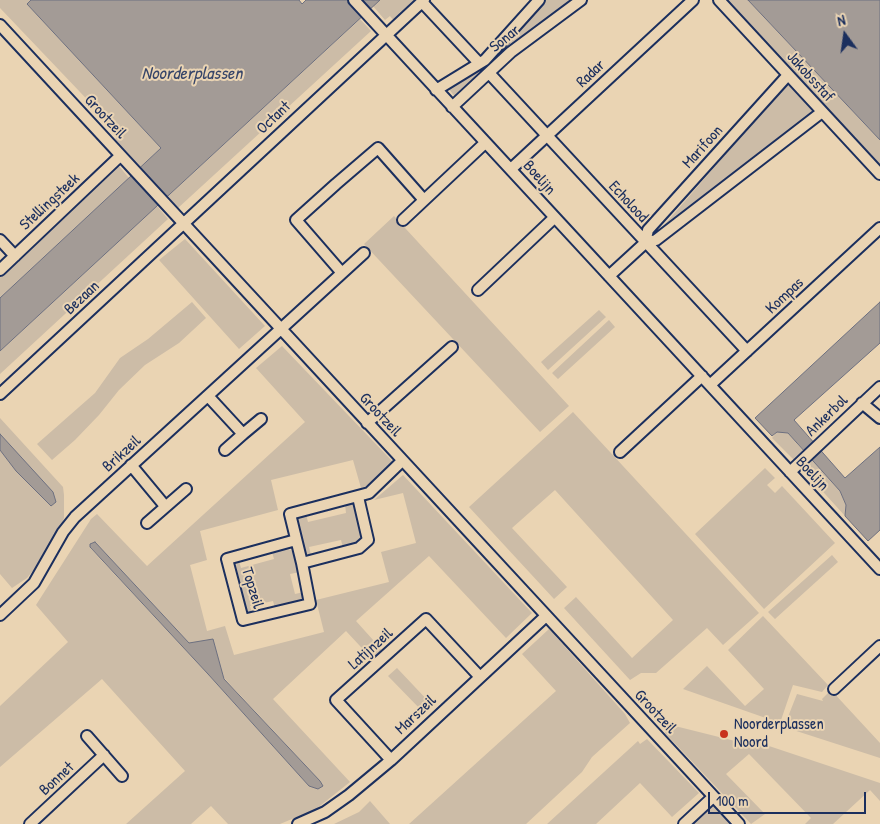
<!DOCTYPE html>
<style>
body{margin:0}
#map{position:relative;width:880px;height:824px;overflow:hidden;background:#ead4b3;font-family:"Patrick Hand",sans-serif}
canvas{display:block}
.north{position:absolute;left:820px;top:10px;width:50px;height:50px;-webkit-text-stroke:4px #ead4b3;paint-order:stroke;rotate:346deg;font-size:14px;font-weight:700;line-height:20px;text-align:center;color:#1b2f5e}
.north::after{content:'';display:block;margin:auto;width:18px;height:22px;background:#1b2f5e;clip-path:polygon(50% 0,100% 100%,50% 72%,0 100%)}
.scale{position:absolute;left:708px;top:792px;width:158px;height:22px;box-sizing:border-box;border:2px solid #1b2f5e;border-top:0;padding-left:6px;font-size:15px;line-height:18px;white-space:nowrap;color:#1b2f5e;-webkit-text-stroke:4px #ead4b3;paint-order:stroke}
</style>
<div id="map">
<canvas width="880" height="824"></canvas>
<div class="north">N</div>
<div class="scale">100 m</div>
</div>
<script>
const g = document.querySelector('canvas').getContext('2d');
g.lineJoin = 'round';
function fillPath(path, color) {
  g.fillStyle = color;
  g.fill(path, 'evenodd');
}
function shape(rows) {
  const path = new Path2D();
  for (const r of rows) {
    path.moveTo(r[0], r[1]);
    for (let i = 2; i < r.length; i += 2) path.lineTo(r[i], r[i + 1]);
  }
  return path;
}
function strokePath(path, color, width, dash) {
  g.strokeStyle = color;
  g.lineWidth = width;
  g.lineCap = dash ? 'butt' : 'round';
  g.setLineDash(dash || []);
  g.stroke(path);
}
function write(font, color, halo, rows, align = 'center') {
  g.font = font + ' "Patrick Hand",sans-serif';
  g.lineWidth = 4;
  g.setLineDash([]);
  g.textBaseline = 'middle';
  g.strokeStyle = halo;
  g.fillStyle = color;
  for (const [text, x, y, turn = 0] of rows) {
    g.save();
    g.translate(x, y);
    g.rotate((+turn || 0) * Math.PI / 180);
    g.textAlign = isNaN(turn) ? turn : align;
    if (halo) g.strokeText(text, 0, 0);
    g.fillText(text, 0, 0);
    g.restore();
  }
}
const green = shape([
 [0,0,31,0,27,4,161,148,139,168,114,140,120,134,0,8],
 [380,0,417,0,394,21,390,16,385,20,373,6],
 [545,0,576,0,493,67,488,61],
 [727,0,748,0,880,140,880,164],
 [360,19,371,31,178,208,168,196],
 [482,68,486,72,456,98,448,88],
 [786,85,790,86,812,106,813,112,658,232],
 [118,165,129,178,0,298,0,276],
 [157,206,168,219,0,374,0,351],
 [394,216,569,406,540,432,364,244],
 [185,239,265,326,239,349,159,260],
 [192,302,206,318,179,343,145,365,119,390,99,415,75,440,52,460,37,444,95,393,120,358,148,339],
 [599,310,606,317,548,370,541,362],
 [609,320,615,327,558,379,552,373],
 [282,346,393,462,368,485,361,488,353,460,271,480,278,510,200,531,207,560,190,565,207,631,225,626,234,655,324,632,316,600,389,582,381,552,416,543,403,493,374,500,403,475,532,613,506,638,429,556,356,621,383,651,373,660,346,631,273,699,350,782,316,809,280,824,228,824,211,806,191,824,126,824,185,771,102,679,0,767,0,706,68,642,36,605,91,519,97,514,147,566,305,422,256,368],
 [95,542,189,643,221,671,224,678,320,781,309,786,208,674,90,548,90,544],
 [573,412,759,613,723,645,707,628,656,673,641,673,630,680,564,608,576,597,632,658,673,620,555,490,512,528,567,587,554,599,469,507],
 [0,418,63,487,64,495,64,518,56,542,27,578,12,588,0,574],
 [782,431,788,433,803,451,794,460,772,438,777,432],
 [812,460,840,491,846,505,845,516,806,473],
 [765,468,775,478,767,485,775,493,782,486,835,543,764,609,695,534],
 [345,504,353,504,355,506,362,540,357,544,343,548,341,540,309,547,311,555,305,553,302,549,297,517,306,514,308,522,346,513],
 [286,549,291,550,296,556,300,572,290,574,295,594,304,592,305,596,302,600,275,608,273,601,250,606,252,613,248,612,246,610,236,565,239,561,241,568,274,559,272,552],
 [832,555,838,562,775,619,768,612],
 [763,616,828,685,822,692,793,685,780,723,683,689,707,666,745,706,764,689,728,650],
 [549,629,625,714,630,723,592,757,582,772,526,824,409,824,556,691,522,654],
 [397,668,431,704,423,712,388,676],
 [831,690,880,743,880,758,784,727,797,694,823,701,822,699],
 [675,726,747,744,748,739,880,783,880,801,870,790,833,824,805,824,811,818,749,754,726,774,765,814,751,824,665,733,666,729],
 [647,739,699,793,672,817,640,783,596,824,547,824,638,741,640,744],
 [370,801,390,824,334,824,359,812],
 [713,805,731,824,692,824]
]);
const water = shape([
 [31,0,299,0,302,4,306,0,380,0,0,351,0,298,161,148,27,4,31,0],
 [748,0,880,0,880,140,748,0],
 [880,302,880,343,794,420,845,478,880,447,880,530,868,541,845,516,846,505,840,491,788,433,777,432,772,436,755,418,880,302],
 [0,434,53,492,56,502,51,506,16,471,0,450,0,434],
 [95,542,189,643,213,639,224,679,320,781,323,786,318,789,309,786,208,674,90,547,90,544,95,542]
]);
const street = shape([
 [354,0,880,569],
 [719,0,880,174],
 [422,2,479,63],
 [0,25,739,824],
 [489,73,747,351],
 [436,90,485,60,539,0],
 [452,107,511,52,581,0],
 [511,169,693,0],
 [403,220,485,143],
 [0,240,15,256],
 [645,243,656,240,822,112],
 [0,270,120,156],
 [342,273,296,220,336,184,378,148,424,200],
 [609,276,645,243,648,230,788,75],
 [478,290,554,218],
 [710,385,880,228],
 [0,394,424,0],
 [208,396,243,434,225,450],
 [862,403,880,418],
 [367,423,452,347],
 [243,434,261,419],
 [620,452,702,376],
 [131,465,165,506],
 [790,472,880,387],
 [358,497,368,540,359,548,302,563,290,514,369,493,402,461],
 [147,523,186,489],
 [296,540,227,559,243,620,310,604,302,563],
 [0,615,34,583,63,532,75,517,364,253],
 [834,689,880,646],
 [87,736,122,776],
 [391,760,336,700,426,619,480,677],
 [30,824,104,755],
 [298,824,325,812,349,795,391,760,546,616],
 [684,824,713,797]
]);
const markers = [
 [724,734,5,"#c8321e"]
];
const streetNames = [
 ["Sonar",505,39,-39],
 ["Radar",591,74,-43],
 ["Jakobsstaf",810,77,48],
 ["Grootzeil",105,117,47],
 ["Octant",274,118,-43],
 ["Marifoon",703,147,-48],
 ["Boelijn",539,178,48],
 ["Stellingsteek",50,202,-43],
 ["Echolood",628,202,47],
 ["Kompas",785,296,-43],
 ["Bezaan",82,298,-43],
 ["Grootzeil",380,415,47],
 ["Ankerbol",827,416,-44],
 ["Brikzeil",122,454,-42],
 ["Boelijn",812,474,47],
 ["Topzeil",252,588,73],
 ["Latijnzeil",371,649,-42],
 ["Grootzeil",655,712,47],
 ["Marszeil",416,715,-43],
 ["Bonnet",57,779,-43]
];
const poiNames = [
 ["Noorderplassen",734,725],
 ["Noord",734,743]
];
const waterNames = [
 ["Noorderplassen",192,74]
];
fillPath(green, '#ccbca7');
fillPath(water, '#a39b96');
strokePath(water, '#6d7080', 1);
strokePath(street, '#1b2f5e', 14);
strokePath(street, '#ead4b3', 10);
for (const [x, y, r, color] of markers) {
  const dot = new Path2D();
  dot.arc(x, y, r, 0, 2 * Math.PI);
  g.fillStyle = color;
  g.fill(dot);
  strokePath(dot, '#ead4b3', 2);
}
write('16px', '#1b2f5e', '#ead4b3', streetNames);
write('16px', '#1b2f5e', '#ead4b3', poiNames, 'left');
write('italic 18px', '#364569', '#ead4b3', waterNames);
</script>
